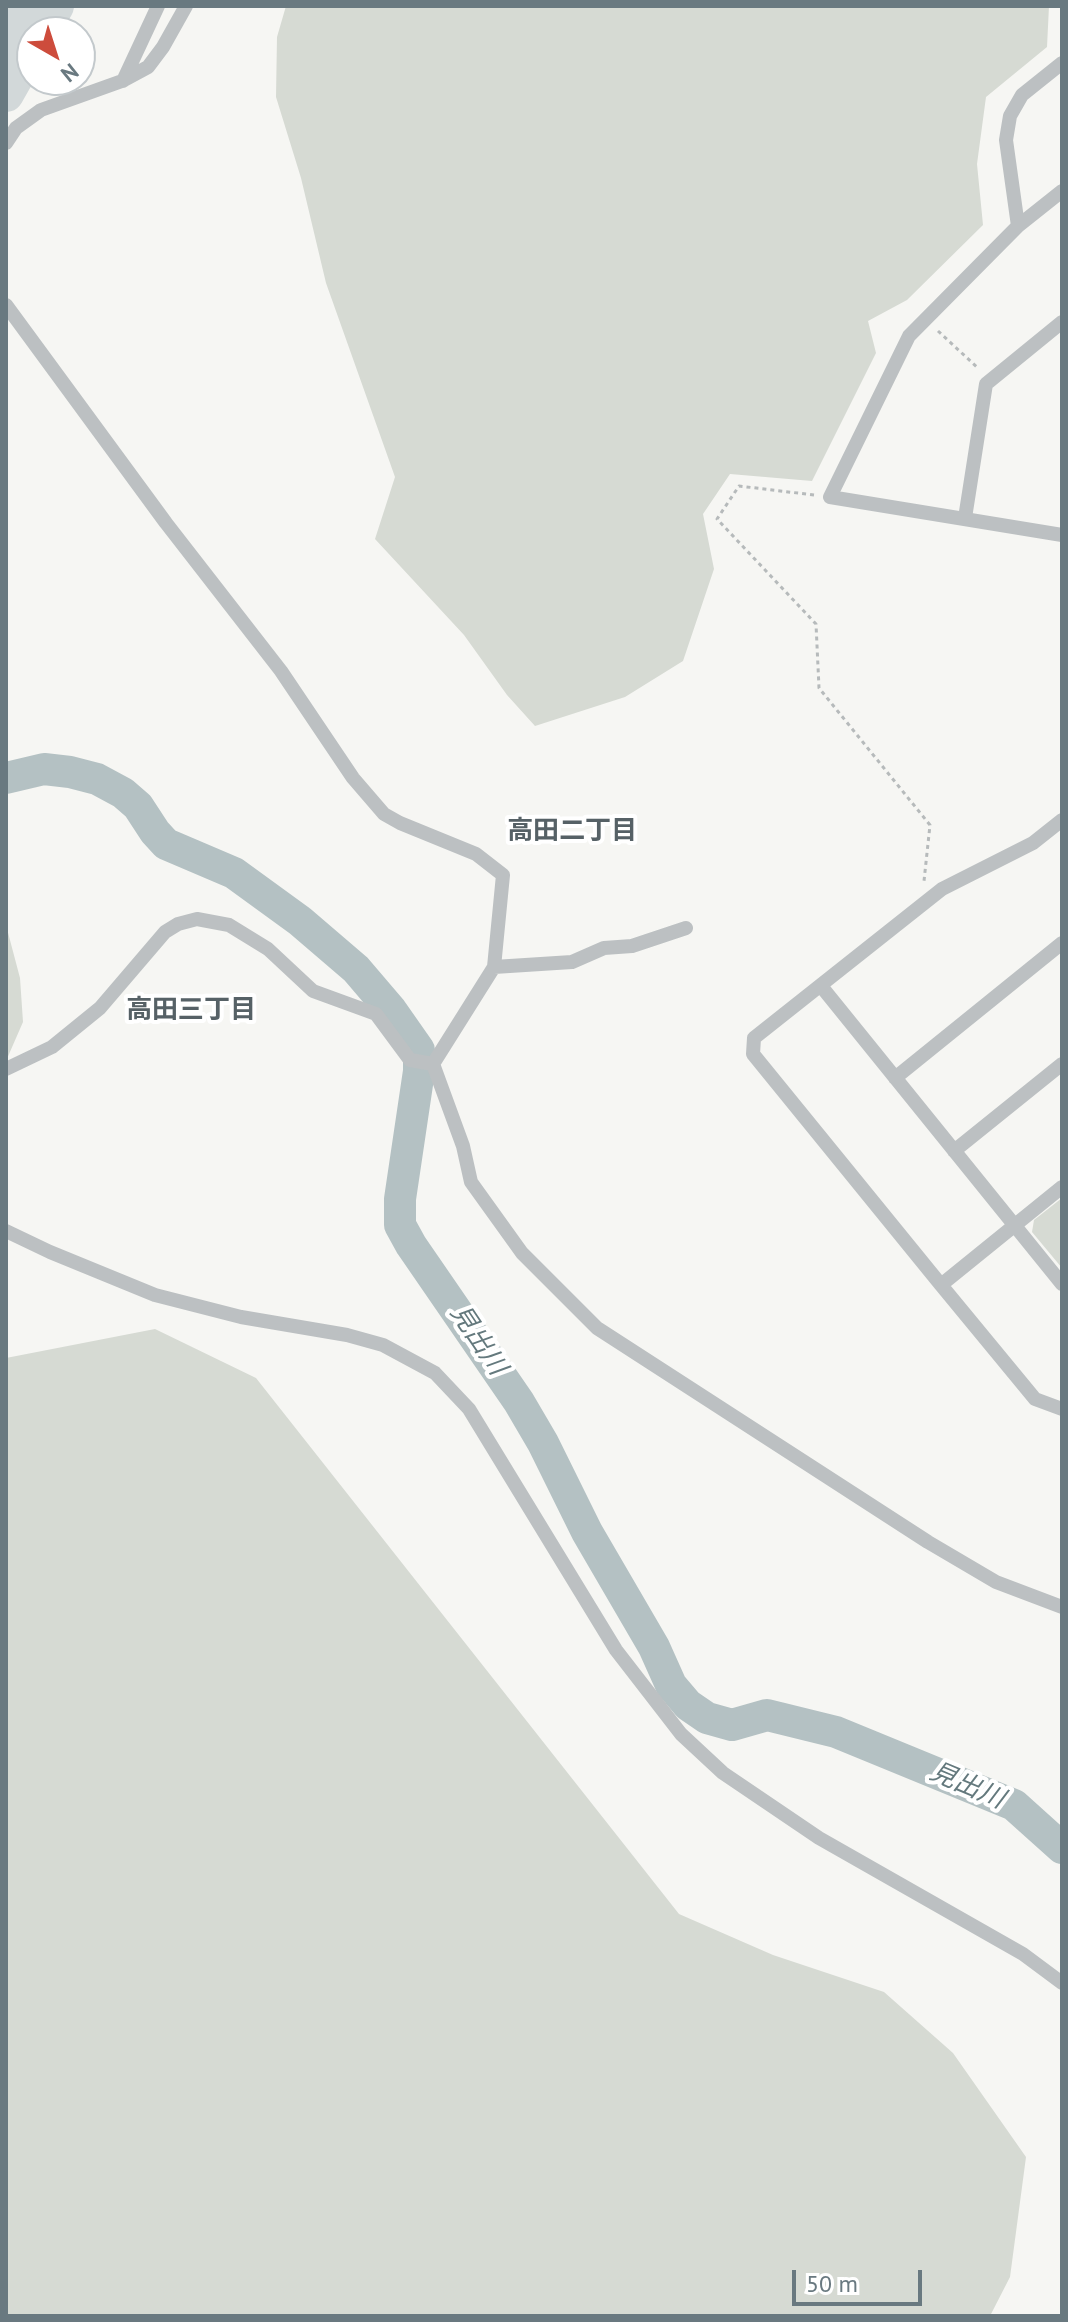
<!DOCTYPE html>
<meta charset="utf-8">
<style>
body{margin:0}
#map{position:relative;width:1068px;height:2322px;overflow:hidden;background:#f6f6f3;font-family:"PT Sans",sans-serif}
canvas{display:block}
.frame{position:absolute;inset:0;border:8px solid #697980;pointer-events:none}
.north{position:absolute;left:16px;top:16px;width:80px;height:80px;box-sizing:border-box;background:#fff;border:2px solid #c3c9cc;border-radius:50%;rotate:141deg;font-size:22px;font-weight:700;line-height:32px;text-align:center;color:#697980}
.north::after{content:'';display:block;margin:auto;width:28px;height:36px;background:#cd4c3c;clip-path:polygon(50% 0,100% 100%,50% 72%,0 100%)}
.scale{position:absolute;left:792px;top:2270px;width:130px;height:36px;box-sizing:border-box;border:4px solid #697980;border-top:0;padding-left:10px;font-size:24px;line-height:28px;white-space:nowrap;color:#697980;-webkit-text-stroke:6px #fff;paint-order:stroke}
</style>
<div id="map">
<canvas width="1068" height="2322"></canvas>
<div class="frame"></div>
<div class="north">N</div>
<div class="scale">50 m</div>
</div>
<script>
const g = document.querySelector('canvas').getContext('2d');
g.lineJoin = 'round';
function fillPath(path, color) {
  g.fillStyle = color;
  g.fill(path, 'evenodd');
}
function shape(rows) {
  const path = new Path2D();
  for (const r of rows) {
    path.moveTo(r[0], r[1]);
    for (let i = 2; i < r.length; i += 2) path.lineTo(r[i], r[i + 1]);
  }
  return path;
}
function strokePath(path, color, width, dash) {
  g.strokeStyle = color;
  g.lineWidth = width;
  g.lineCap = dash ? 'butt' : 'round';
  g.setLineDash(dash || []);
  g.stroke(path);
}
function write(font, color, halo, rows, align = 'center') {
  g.font = font + ' "PT Sans","Noto Sans JP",sans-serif';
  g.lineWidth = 8;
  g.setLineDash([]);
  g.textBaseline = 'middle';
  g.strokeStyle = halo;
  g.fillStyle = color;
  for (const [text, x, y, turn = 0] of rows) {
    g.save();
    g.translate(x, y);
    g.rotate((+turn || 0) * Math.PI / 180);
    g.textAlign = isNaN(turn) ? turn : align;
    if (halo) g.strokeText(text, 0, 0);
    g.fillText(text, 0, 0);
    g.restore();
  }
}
const green = shape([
 [286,6,1049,6,1047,47,986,97,977,164,983,225,907,300,868,321,876,353,812,481,730,474,703,514,714,569,683,661,625,697,535,726,507,695,464,635,375,539,395,477,326,283,301,178,276,97,277,37],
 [6,925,20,978,23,1022,6,1061],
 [1062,1198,1062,1268,1032,1232,1034,1220],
 [155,1329,256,1378,679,1914,773,1955,884,1992,953,2053,1026,2157,1010,2277,990,2316,6,2316,6,1358]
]);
const river = shape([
 [6,778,44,769,70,772,97,779,123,793,138,806,155,832,166,844,234,873,300,921,356,969,391,1010,419,1050,419,1071,400,1199,400,1225,411,1245,519,1402,543,1443,587,1532,654,1647,671,1685,688,1705,707,1718,732,1725,767,1715,836,1732,1014,1805,1062,1848]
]);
const path = shape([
 [938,331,979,369],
 [814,495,739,486,717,519,816,624,819,688,930,825,924,881]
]);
const minor = shape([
 [1062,63,1022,95,1010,116,1006,140,1018,226,1062,191],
 [123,81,158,6],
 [6,143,16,128,41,110,122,81,148,67,163,47,186,6],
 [1018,226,909,336,830,497,1062,535],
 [6,305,166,523,281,671,353,778,384,814,400,823,476,854,503,875,494,967,433,1064],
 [965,518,986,384,1062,322],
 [1062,820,1033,843,942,889,754,1038,753,1054,941,1285,1062,1187],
 [494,967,572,962,604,948,632,946,686,928],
 [821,986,1062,1284],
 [433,1064,463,1146,471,1182,522,1253,597,1328,928,1542,996,1582,1062,1607],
 [6,1069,52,1047,100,1008,165,932,178,924,197,919,229,925,268,949,313,991,376,1014,410,1060,433,1064],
 [895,1078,1062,943],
 [954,1151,1062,1064],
 [6,1231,50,1252,155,1295,241,1317,347,1335,383,1345,435,1373,469,1409,616,1650,681,1734,723,1773,819,1838,1023,1954,1062,1983],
 [941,1285,1035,1399,1062,1409]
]);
const highway = shape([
 [41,32,56,6],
 [6,36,23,6],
 [6,94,32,48]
]);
const neighbourhoodNames = [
 ["高田二丁目",572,832],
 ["高田三丁目",191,1011]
];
const waterNames = [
 ["見出川",478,1340,56],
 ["見出川",967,1786,23]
];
fillPath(green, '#d6dad3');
strokePath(river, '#b4c1c3', 32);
strokePath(path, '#b6babb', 3, [4, 4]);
strokePath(minor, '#bcc0c2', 14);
strokePath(highway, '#d2d8d9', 36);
write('bold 26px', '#566166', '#fff', neighbourhoodNames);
write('italic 26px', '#64797d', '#fff', waterNames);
</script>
